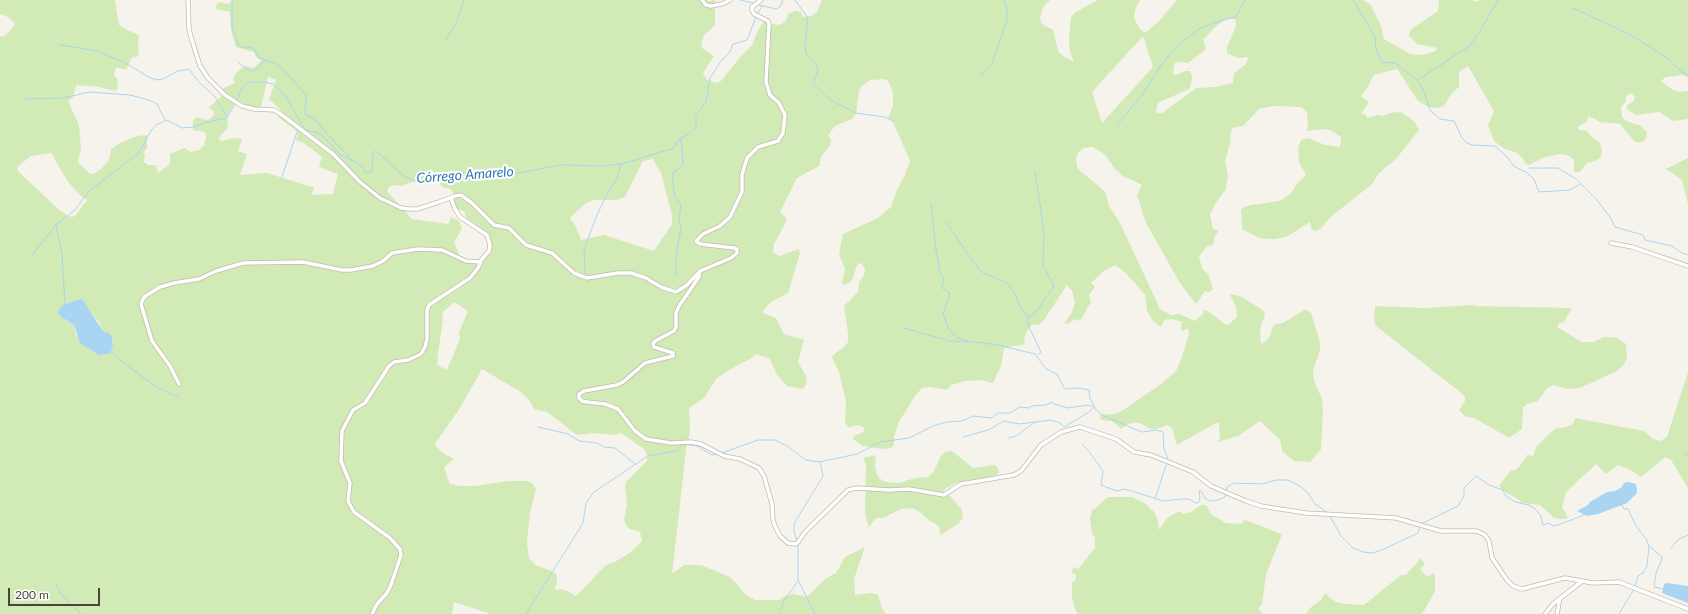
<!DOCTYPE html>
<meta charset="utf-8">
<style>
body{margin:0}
#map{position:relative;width:1688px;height:614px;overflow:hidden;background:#f6f3ec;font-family:Lato,sans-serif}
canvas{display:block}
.scale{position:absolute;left:8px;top:588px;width:92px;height:18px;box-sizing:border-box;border:2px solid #4b4439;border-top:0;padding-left:5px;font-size:12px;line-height:14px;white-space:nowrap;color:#4b4439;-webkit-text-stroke:3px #fff;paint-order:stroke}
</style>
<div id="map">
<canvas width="1688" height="614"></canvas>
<div class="scale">200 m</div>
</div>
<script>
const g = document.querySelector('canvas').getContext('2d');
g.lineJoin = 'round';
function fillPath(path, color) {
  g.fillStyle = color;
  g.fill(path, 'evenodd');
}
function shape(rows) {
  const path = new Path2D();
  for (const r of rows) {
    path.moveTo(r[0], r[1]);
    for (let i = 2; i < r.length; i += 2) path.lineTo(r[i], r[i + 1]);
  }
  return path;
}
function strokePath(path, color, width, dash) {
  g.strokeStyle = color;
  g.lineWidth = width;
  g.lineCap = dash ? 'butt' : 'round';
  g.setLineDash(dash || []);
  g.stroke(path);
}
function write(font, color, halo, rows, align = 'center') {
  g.font = font + ' Lato,sans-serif';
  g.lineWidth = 4;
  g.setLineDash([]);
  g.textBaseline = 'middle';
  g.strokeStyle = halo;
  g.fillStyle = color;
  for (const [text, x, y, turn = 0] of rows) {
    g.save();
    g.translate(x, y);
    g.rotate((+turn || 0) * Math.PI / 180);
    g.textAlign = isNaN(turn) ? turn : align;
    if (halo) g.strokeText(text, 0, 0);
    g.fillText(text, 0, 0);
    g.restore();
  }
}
const green = shape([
 [0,0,115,0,119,25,125,29,139,35,138,47,139,53,137,57,135,58,133,56,126,70,116,67,114,75,117,79,118,88,115,91,99,87,76,85,73,97,68,101,79,125,81,149,78,162,89,173,93,174,101,169,109,160,111,149,122,142,137,136,147,135,147,148,143,153,145,154,144,162,148,165,156,165,158,173,170,164,170,154,184,148,191,152,199,150,204,145,206,138,205,132,193,130,193,120,197,117,206,120,210,119,214,115,214,112,209,107,222,96,222,89,235,83,233,79,236,73,245,66,254,68,262,60,257,58,254,52,236,47,231,30,230,12,216,9,216,5,220,2,228,4,234,0,707,0,709,1,715,0,715,25,704,35,701,46,704,50,714,56,703,73,706,79,716,83,720,82,742,55,752,45,758,30,764,21,776,25,782,24,787,19,788,14,795,11,801,12,803,17,811,16,817,12,822,0,1050,0,1043,7,1040,17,1041,23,1047,27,1052,29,1054,33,1058,51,1063,56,1074,62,1070,51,1069,40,1071,17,1076,12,1098,0,1140,0,1135,10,1134,18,1139,28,1145,33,1159,21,1177,0,1363,0,1371,5,1381,26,1384,39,1410,54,1422,55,1436,51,1437,48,1417,44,1409,36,1410,30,1438,11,1439,0,1473,0,1475,2,1481,0,1688,0,1688,77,1682,75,1666,77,1662,80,1662,82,1673,90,1679,92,1688,91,1688,119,1673,121,1659,112,1636,115,1627,109,1627,105,1633,102,1635,97,1631,93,1626,96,1626,101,1621,108,1622,117,1626,121,1641,126,1647,132,1646,138,1643,142,1635,142,1620,124,1600,122,1593,118,1588,117,1587,121,1578,127,1578,129,1579,130,1587,131,1589,134,1600,143,1602,151,1601,157,1595,161,1587,163,1580,172,1574,172,1574,160,1572,158,1567,155,1560,154,1545,157,1529,165,1525,163,1523,158,1515,152,1505,149,1494,141,1488,125,1494,111,1468,66,1459,72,1459,87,1452,93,1444,106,1438,108,1429,107,1418,101,1397,69,1374,75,1367,88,1361,96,1369,102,1361,114,1365,114,1368,118,1377,115,1383,116,1389,113,1401,112,1414,121,1419,130,1396,159,1379,173,1372,184,1332,216,1320,229,1316,231,1312,230,1310,222,1288,236,1276,239,1270,239,1259,238,1242,229,1241,210,1244,207,1251,205,1280,201,1291,193,1297,184,1306,175,1299,162,1298,148,1301,140,1308,138,1325,145,1340,147,1341,137,1332,131,1325,129,1307,131,1308,124,1307,113,1304,109,1300,107,1273,106,1259,109,1243,126,1232,128,1230,136,1231,142,1228,149,1228,152,1225,160,1228,176,1226,189,1215,204,1210,215,1213,229,1218,230,1218,232,1215,236,1213,245,1206,247,1199,257,1202,268,1208,274,1213,289,1210,292,1205,291,1196,304,1180,283,1146,223,1137,195,1142,185,1123,176,1115,169,1106,156,1101,152,1093,147,1083,148,1078,153,1076,158,1077,167,1079,170,1102,189,1106,194,1109,206,1120,223,1160,309,1165,312,1171,315,1179,314,1195,321,1203,314,1204,312,1202,310,1208,311,1225,324,1228,325,1237,317,1236,306,1230,295,1231,294,1242,297,1264,311,1265,315,1260,329,1261,344,1267,340,1270,336,1273,326,1276,324,1283,323,1304,310,1307,310,1311,313,1320,342,1320,351,1313,370,1314,381,1322,399,1323,409,1321,449,1310,462,1294,461,1282,451,1280,440,1260,421,1238,436,1218,442,1220,438,1219,423,1216,423,1177,445,1172,428,1167,425,1157,429,1151,429,1140,423,1133,423,1128,424,1121,429,1112,421,1101,420,1100,415,1113,414,1122,411,1161,384,1176,371,1182,357,1189,333,1188,328,1183,331,1181,329,1182,322,1172,319,1164,320,1161,327,1154,322,1147,311,1145,295,1126,273,1115,265,1105,270,1091,283,1095,287,1089,295,1091,302,1080,321,1074,319,1069,323,1064,324,1072,312,1075,303,1072,290,1069,288,1067,285,1044,320,1039,325,1033,324,1029,328,1024,338,1025,344,1004,348,1001,366,993,383,980,380,965,381,951,385,947,390,930,387,922,388,915,396,899,422,894,437,894,445,891,448,884,449,863,446,853,439,854,436,864,432,864,428,859,425,849,427,847,426,845,421,846,401,839,372,832,357,833,355,844,347,848,342,848,333,844,306,858,292,859,282,864,275,865,269,862,264,858,263,852,280,848,283,843,285,842,282,845,269,839,254,843,234,878,218,891,207,897,190,904,177,910,161,897,131,892,120,888,118,893,106,893,93,891,87,888,81,884,79,870,80,863,85,859,91,856,114,852,119,835,126,828,135,831,140,830,145,821,157,819,166,797,178,780,212,787,219,786,222,774,244,773,251,775,254,779,256,799,249,800,253,788,293,771,302,763,311,763,313,776,318,784,334,804,340,798,362,807,378,806,384,803,389,787,386,777,375,770,359,756,354,750,359,729,370,716,379,704,398,689,408,690,432,686,450,672,574,684,565,701,565,730,577,746,595,755,600,779,600,785,596,793,594,807,597,825,579,836,573,845,557,865,547,854,579,855,595,871,593,878,595,882,609,886,614,491,614,454,602,452,614,0,614,0,36,3,37,9,32,15,23,6,16,0,14],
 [1228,18,1234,19,1236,21,1236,26,1227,47,1227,53,1238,58,1249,57,1245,65,1234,73,1233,83,1215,87,1196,88,1162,113,1158,113,1156,110,1158,103,1189,89,1191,84,1192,76,1190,71,1185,71,1176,75,1173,73,1174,65,1176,62,1188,63,1205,50,1206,48,1203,40,1216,26],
 [1143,36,1153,67,1102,123,1092,92],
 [268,77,276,80,269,99,281,110,278,117,298,132,296,140,304,143,322,157,319,167,338,174,333,194,311,195,314,188,312,187,267,173,240,175,247,154,238,151,242,139,233,138,222,141,218,139,228,127,227,116,235,103,243,108,261,107],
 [52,153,59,167,69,183,81,196,87,200,75,216,72,217,68,216,57,208,17,170,18,166,31,156],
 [653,159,661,173,672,215,672,224,654,251,604,235,581,240,576,227,570,218,586,203,593,200,616,200,625,197,643,161],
 [431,176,434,176,442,187,450,189,453,192,453,202,456,209,464,211,469,224,484,234,489,244,488,252,481,260,477,261,462,260,460,257,454,242,462,229,459,221,451,217,448,224,412,219,387,191,389,187,393,185,401,186],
 [81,299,100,324,101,328,104,332,109,333,112,337,113,348,109,354,99,355,86,347,76,335,74,325,65,320,65,304],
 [454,302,468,311,459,332,460,339,447,370,437,365,438,354,443,319,442,313],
 [482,369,521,392,530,401,534,409,547,412,577,435,593,433,616,435,621,433,644,449,647,455,647,461,626,482,625,487,627,504,624,519,626,525,630,529,640,532,642,541,631,552,615,562,606,565,576,596,567,591,561,589,555,590,557,579,556,574,552,571,535,565,529,558,527,543,530,513,536,489,533,484,527,481,509,481,475,486,460,486,450,484,448,480,444,467,454,459,446,455,434,445,460,408],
 [1688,158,1688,204,1682,180,1666,169],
 [1473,305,1475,306,1572,308,1564,322,1559,323,1557,327,1582,342,1593,342,1604,337,1618,338,1626,344,1627,358,1623,366,1617,371,1580,388,1566,389,1554,385,1547,388,1538,401,1527,404,1523,408,1522,429,1509,438,1474,418,1466,417,1459,410,1465,401,1465,396,1375,325,1374,319,1375,306,1424,308],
 [1688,372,1688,488,1671,460,1665,457,1641,477,1631,470,1618,465,1606,474,1596,464,1566,492,1562,507,1568,518,1561,519,1554,518,1540,505,1522,503,1518,499,1505,492,1499,486,1510,471,1515,470,1519,467,1527,455,1533,456,1537,446,1550,433,1555,429,1566,427,1573,424,1575,418,1644,431,1653,439,1660,441,1667,437],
 [952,451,973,468,993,465,997,467,999,472,998,474,989,479,956,483,945,489,944,492,950,496,962,510,963,518,958,524,940,535,940,529,936,524,930,521,920,512,912,508,901,509,883,518,876,518,869,527,866,518,865,508,866,465,863,458,876,455,875,465,876,472,879,478,885,482,899,483,915,478,928,477,934,471,941,456,945,452],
 [1108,497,1132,497,1146,504,1154,512,1158,521,1159,530,1167,518,1179,511,1183,514,1191,512,1201,505,1206,505,1212,515,1226,523,1241,524,1245,520,1282,534,1266,575,1262,604,1258,608,1263,614,1078,614,1076,611,1072,598,1072,582,1075,581,1076,575,1072,573,1072,570,1075,567,1078,569,1095,548,1095,538,1092,533,1090,519,1092,510,1096,508],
 [1421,558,1425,564,1420,569,1426,576,1429,576,1433,573,1435,576,1435,591,1422,614,1306,614,1310,608,1321,600,1325,593,1335,602,1346,604,1364,605,1401,575,1406,575]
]);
const water = shape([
 [81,299,83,300,101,328,104,332,109,333,112,337,113,348,109,354,99,355,86,347,80,343,74,325,60,316,58,312,62,305],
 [1628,482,1636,484,1637,493,1627,503,1598,514,1587,516,1577,511,1588,505,1590,502,1607,492,1615,491,1622,487,1624,483],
 [1667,583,1688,586,1688,603,1662,593,1664,584]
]);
const stream = shape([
 [232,0,232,27,239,46,245,48,253,47,259,58,275,63,285,71,306,95,305,114,317,121,325,132,351,159],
 [740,0,753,3],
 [795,0,808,18,805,43,806,53,817,66,818,71,814,80,814,84,830,100,856,113,885,117,893,121],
 [1353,0,1375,37,1376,49,1382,62,1395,63,1416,79,1423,89,1430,110,1440,119,1454,121,1462,138,1467,143,1472,145,1495,146,1506,156,1515,167,1526,172,1534,179,1539,192,1570,190,1580,184],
 [759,5,776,9,780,7,783,0],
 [1573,8,1631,35,1667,58,1682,72,1688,75],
 [758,13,762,6],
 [446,40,457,21,464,0],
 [60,45,97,51,127,64,147,76,156,80,163,79,178,71,189,69,198,81,215,97,227,116],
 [238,62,248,70,252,72,258,68,265,60],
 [982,74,992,63,1007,21,1007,8,1004,0],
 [1418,80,1469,46,1479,33,1498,0],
 [25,99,64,98,89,92,130,95,149,100,157,104,165,120],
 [237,101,241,89,248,82,266,82,273,84,286,96,303,127,306,130,318,133,323,136,341,155,359,164,366,173,372,171,373,153,376,151,404,176,416,181,435,181,491,176,524,172,561,165,603,166,622,164,674,148,678,140,689,134,696,127,696,116,706,102,710,78,721,61,730,52,733,44,747,40,756,17],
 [1118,124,1142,95,1161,65,1178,45,1199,29,1219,21,1236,17,1245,0],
 [1529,168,1558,168,1576,179,1597,200,1610,217,1615,227,1643,235,1645,240,1672,246,1682,253,1688,255],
 [282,177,298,129],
 [931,203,936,250,940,273,944,278,942,288,950,293,943,314,950,331,958,338,967,341,998,345,1035,354,1046,369,1057,374,1065,389,1079,388,1089,390,1090,399,1094,405,1095,409,1104,416,1142,432,1156,430,1163,432,1164,449,1168,459,1155,499],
 [946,222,971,259,982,272,1007,283,1015,294,1020,306,1028,318,1028,325,1041,352,1038,355],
 [56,225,62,254,65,304],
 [32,255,56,225,75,210,89,191,139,153,152,129,156,125,167,120,182,128,193,127,204,123,227,118,235,104],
 [585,275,584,253,586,244,597,215,606,196,617,178,621,164],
 [676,276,676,257,681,228,679,219,681,204,675,197,672,177,673,173,683,165,681,138],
 [1028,318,1036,312,1054,286,1043,265,1044,232,1035,171],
 [904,328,949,341,968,342],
 [110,351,121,361,158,388,178,397],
 [538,427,568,434,579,441,597,443,604,447,615,448,635,464],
 [963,437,988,430,1004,421,1019,424,1051,420,1060,423,1064,427,1089,412,1093,408],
 [1009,438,1016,436,1035,422],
 [1082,444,1090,453,1103,471,1101,485,1117,491,1125,489,1163,501,1183,499,1189,499,1196,503,1199,502,1200,497,1199,493,1200,490,1205,498,1210,501,1218,500,1225,497,1227,487,1234,483,1262,484,1276,480,1288,480,1300,486,1308,493,1315,504,1328,513],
 [722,453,758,440,775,440,787,446,806,460,819,462,857,454,880,442,909,438,933,426,946,422,962,421,973,416,992,418,998,413,1010,413,1020,407,1029,408,1032,406,1046,405,1052,402,1054,404,1068,408,1088,405,1094,407],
 [1685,455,1688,453],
 [1620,506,1622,505,1624,509,1628,509,1636,526,1646,539,1649,546,1647,566,1643,573,1638,576,1635,586],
 [1330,516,1341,536,1353,548,1363,552,1372,553,1382,550,1418,533,1420,527],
 [1421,524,1458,506,1464,496,1464,488,1476,476,1489,485,1503,490,1505,495,1515,502,1529,505,1534,508,1541,516,1543,525,1548,523,1554,526,1558,525,1584,515],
 [797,541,794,531,794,524,823,476,820,462],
 [798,545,798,580,815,614],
 [1649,546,1662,557,1661,561,1656,573,1654,587,1663,589],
 [1671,548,1679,539,1688,535],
 [56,584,61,594,81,614],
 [526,614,583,523,586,503,594,492,648,456,676,451,683,444,697,446,712,455,718,454],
 [779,614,785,599,798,581],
 [1619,614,1634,589]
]);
const minor = shape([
 [188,0,189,29,191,37,200,66,208,78,225,95,242,106,254,109,274,110,282,115,333,154,360,182,380,198,401,208,408,209,417,209,439,202,455,196,461,195,472,203,494,225,509,228,526,245,552,253,574,273,587,278,618,273,631,273,646,278,661,287,676,292,687,285,700,271,731,258,737,253,737,249,734,248,700,244,696,241,703,234,720,226,730,217,742,192,742,175,747,158,758,147,778,141,783,133,785,115,779,103,770,95,766,82,769,24,768,21,754,14,752,10,752,7,761,0],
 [702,0,706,5,711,6,722,4,730,0],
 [1611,243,1632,247,1688,266],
 [700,271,699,277,679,306,676,313,676,327,674,331,655,341,653,344,654,347,673,353,673,356,645,363,623,382,617,385,584,391,579,394,579,398,582,401,587,402,605,404,618,409,635,431,646,439,671,443,691,442,701,444,724,456,740,459,759,468,764,476,772,504,773,520,775,526,780,536,788,543,796,544,798,542,805,532,848,490,856,488,890,490,909,489,944,495,961,484,1014,475,1021,471,1041,445,1061,432,1080,427,1116,439,1134,452,1151,455,1193,472,1211,486,1246,501,1261,506,1306,513,1396,518,1441,531,1477,531,1485,535,1489,541,1492,558,1507,580,1513,586,1522,589,1565,578,1593,583,1619,582,1688,609],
 [179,384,170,366,152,341,141,304,144,297,160,287,174,283,199,279,216,271,243,263,303,262,342,270,351,270,373,266,383,261,392,253,418,249,442,250,466,261,481,262],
 [372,614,377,604,387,593,391,585,401,555,400,549,390,538,354,512,348,501,350,483,341,461,342,431,353,410,365,403,389,366,394,362,408,360,421,354,425,347,427,339,427,310,429,305,470,278,478,268,482,259,489,251,490,245,487,235,460,217,455,209,451,198],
 [1545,614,1553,604,1581,582],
 [1557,614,1560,598]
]);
const waterNames = [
 ["Córrego Amarelo",465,175,-4]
];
fillPath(green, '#d2eab5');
fillPath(water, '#a9d4f2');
strokePath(stream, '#a9d4f2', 1);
strokePath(minor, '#c2bbae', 5);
strokePath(minor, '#fff', 3.5);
write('italic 14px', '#2e7ab2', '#fff', waterNames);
</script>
